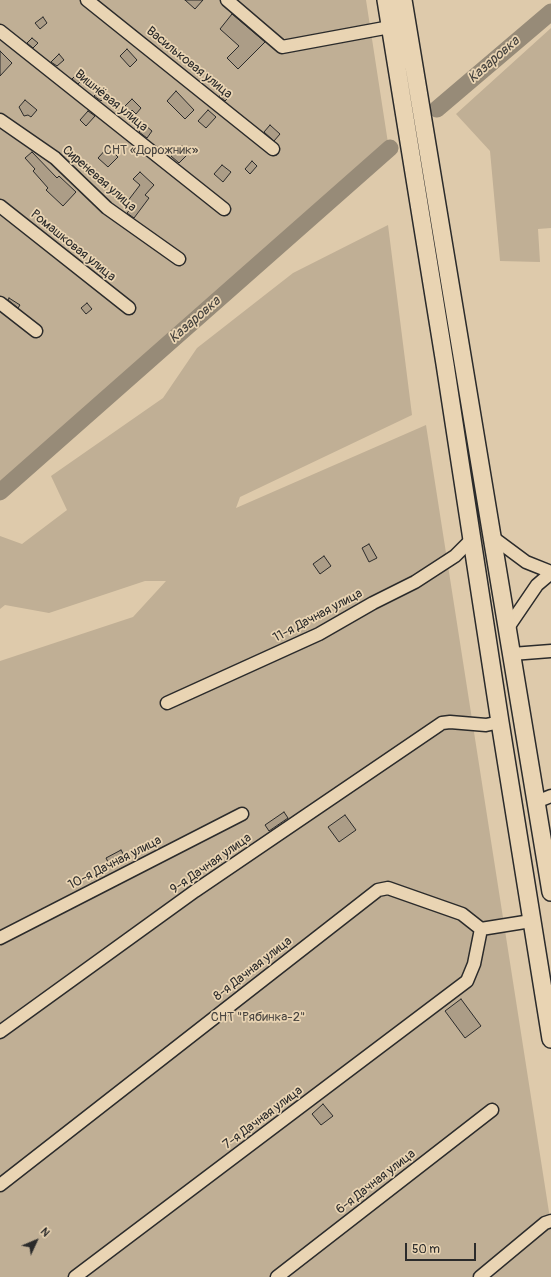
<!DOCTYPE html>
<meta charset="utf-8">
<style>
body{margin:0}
#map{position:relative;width:551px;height:1277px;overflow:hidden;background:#decaab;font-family:Pangolin,sans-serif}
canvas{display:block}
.north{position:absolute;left:16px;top:1221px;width:40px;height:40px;-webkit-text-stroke:3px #e9d4b3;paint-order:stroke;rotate:46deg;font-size:11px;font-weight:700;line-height:16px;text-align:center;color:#2b2b2b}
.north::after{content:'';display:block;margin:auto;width:14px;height:18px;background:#2b2b2b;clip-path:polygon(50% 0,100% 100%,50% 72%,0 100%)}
.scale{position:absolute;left:405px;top:1243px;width:71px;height:18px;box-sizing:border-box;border:2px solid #2b2b2b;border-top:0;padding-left:5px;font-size:12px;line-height:14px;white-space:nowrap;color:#2b2b2b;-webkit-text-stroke:3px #e9d4b3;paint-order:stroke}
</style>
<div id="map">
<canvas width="551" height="1277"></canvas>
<div class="north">N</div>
<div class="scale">50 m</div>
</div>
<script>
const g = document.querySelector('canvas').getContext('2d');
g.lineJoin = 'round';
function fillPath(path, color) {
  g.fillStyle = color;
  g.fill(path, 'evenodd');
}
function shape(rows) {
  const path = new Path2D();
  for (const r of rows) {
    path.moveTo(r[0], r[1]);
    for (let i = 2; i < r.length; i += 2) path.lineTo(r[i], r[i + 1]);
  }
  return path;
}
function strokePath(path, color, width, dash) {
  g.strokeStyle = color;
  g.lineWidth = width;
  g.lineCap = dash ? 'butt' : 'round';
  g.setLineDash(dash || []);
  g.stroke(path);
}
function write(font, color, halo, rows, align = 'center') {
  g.font = font + ' Pangolin,sans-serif';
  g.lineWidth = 3.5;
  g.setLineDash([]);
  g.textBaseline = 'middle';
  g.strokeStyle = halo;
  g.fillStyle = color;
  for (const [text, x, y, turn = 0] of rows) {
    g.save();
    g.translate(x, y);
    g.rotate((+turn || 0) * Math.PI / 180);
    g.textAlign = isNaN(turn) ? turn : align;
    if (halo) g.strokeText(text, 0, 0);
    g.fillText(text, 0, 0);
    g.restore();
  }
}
const green = shape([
 [0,0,366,0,388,143,0,488],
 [551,28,551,228,538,229,540,262,500,261,490,151,456,114],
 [388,225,412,415,240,497,236,508,426,425,551,1225,551,1277,0,1277,0,661,133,617,166,581,145,581,49,613,5,605,0,609,0,536,22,544,67,510,51,476,163,398,197,348,293,273]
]);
const river = shape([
 [437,109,551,12],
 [0,492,390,148]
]);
const building = shape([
 [185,0,203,0,195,9,185,0],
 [232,14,265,42,238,69,227,58,239,46,220,29,232,14],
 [43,17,47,23,40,29,35,23,43,17],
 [32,38,38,43,33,48,27,43,32,38],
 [127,49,137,60,130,67,120,56,127,49],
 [0,51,12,63,0,76,0,51],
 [59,54,64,60,57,66,51,62,59,54],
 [78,73,83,79,78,84,72,79,78,73],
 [176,91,194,110,185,119,167,101,176,91],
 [225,91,230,96,225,101,219,96,225,91],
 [98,92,104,98,101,101,94,96,98,92],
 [132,99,141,108,136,114,132,110,130,112,124,107,132,99],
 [25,100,37,110,31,117,28,115,24,116,19,107,25,100],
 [208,110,216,117,206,128,198,121,208,110],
 [88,111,95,116,86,126,80,120,88,111],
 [145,125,152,131,147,138,139,132,145,125],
 [270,125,280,134,274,141,264,132,270,125],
 [182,146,189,153,179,163,171,156,182,146],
 [108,147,118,157,108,167,98,158,108,147],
 [32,152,57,178,59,176,76,192,63,206,46,190,48,188,33,171,35,169,25,158,32,152],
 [252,161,257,166,250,174,245,169,252,161],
 [222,165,231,172,223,182,214,174,222,165],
 [140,172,154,185,145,195,149,198,134,218,127,213,133,206,127,202,140,185,133,179,140,172],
 [9,298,20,305,18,308,8,300,9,298],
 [87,303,92,309,86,314,81,308,87,303],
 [369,544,377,558,369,562,362,548,369,544],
 [324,556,331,566,320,574,313,564,324,556],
 [284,812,288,818,269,831,265,825,284,812],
 [345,815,356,830,339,842,328,827,345,815],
 [121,850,125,857,110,866,106,858,121,850],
 [461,999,481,1026,465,1038,445,1011,461,999],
 [323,1104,333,1116,321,1125,312,1114,323,1104]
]);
const minor = shape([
 [87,0,273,149],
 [227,0,282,47,390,27],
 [0,31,224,209],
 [0,120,55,158,107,208,179,259],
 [0,206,129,308],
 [0,303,36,331],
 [491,536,526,562,551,572],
 [507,629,537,585,551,573],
 [512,654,551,651],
 [167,703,319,634,373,603,415,582,455,556,473,538],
 [536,802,551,796],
 [481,929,531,921],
 [0,938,242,814],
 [0,1032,195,891,442,723,450,722,486,725,500,722],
 [0,1185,378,890,388,888,462,914,481,929],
 [75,1277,467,981,474,964,481,929],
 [277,1277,492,1110],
 [480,1277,545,1223,551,1221]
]);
const highway = shape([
 [386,0,445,364,500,722,551,1039],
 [403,0,551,892]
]);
const streetNames = [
 ["Васильковая улица",189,63,39],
 ["Вишнёвая улица",111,101,39],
 ["Сиреневая улица",99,179,41],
 ["Ромашковая улица",73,246,39],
 ["11-я Дачная улица",318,616,-28],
 ["10-я Дачная улица",115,863,-27],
 ["9-я Дачная улица",211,864,-35],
 ["8-я Дачная улица",253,969,-38],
 ["7-я Дачная улица",263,1118,-37],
 ["6-я Дачная улица",376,1182,-38]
];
const parkNames = [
 ["СНТ «Дорожник»",151,151],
 ["СНТ \"Рябинка-2\"",258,1018]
];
const waterNames = [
 ["Казаровка",494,60,-41],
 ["Казаровка",195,320,-41]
];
fillPath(green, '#c0af95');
strokePath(river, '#978b78', 17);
fillPath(building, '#ac9d87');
strokePath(building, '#2b2b2b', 1);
strokePath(minor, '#2b2b2b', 15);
strokePath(highway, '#2b2b2b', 20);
strokePath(minor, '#e9d4b3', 12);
strokePath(highway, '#e9d4b3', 17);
write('13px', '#2b2b2b', '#e9d4b3', streetNames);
write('13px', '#494540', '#e9d4b3', parkNames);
write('italic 14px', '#46433e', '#e9d4b3', waterNames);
</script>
